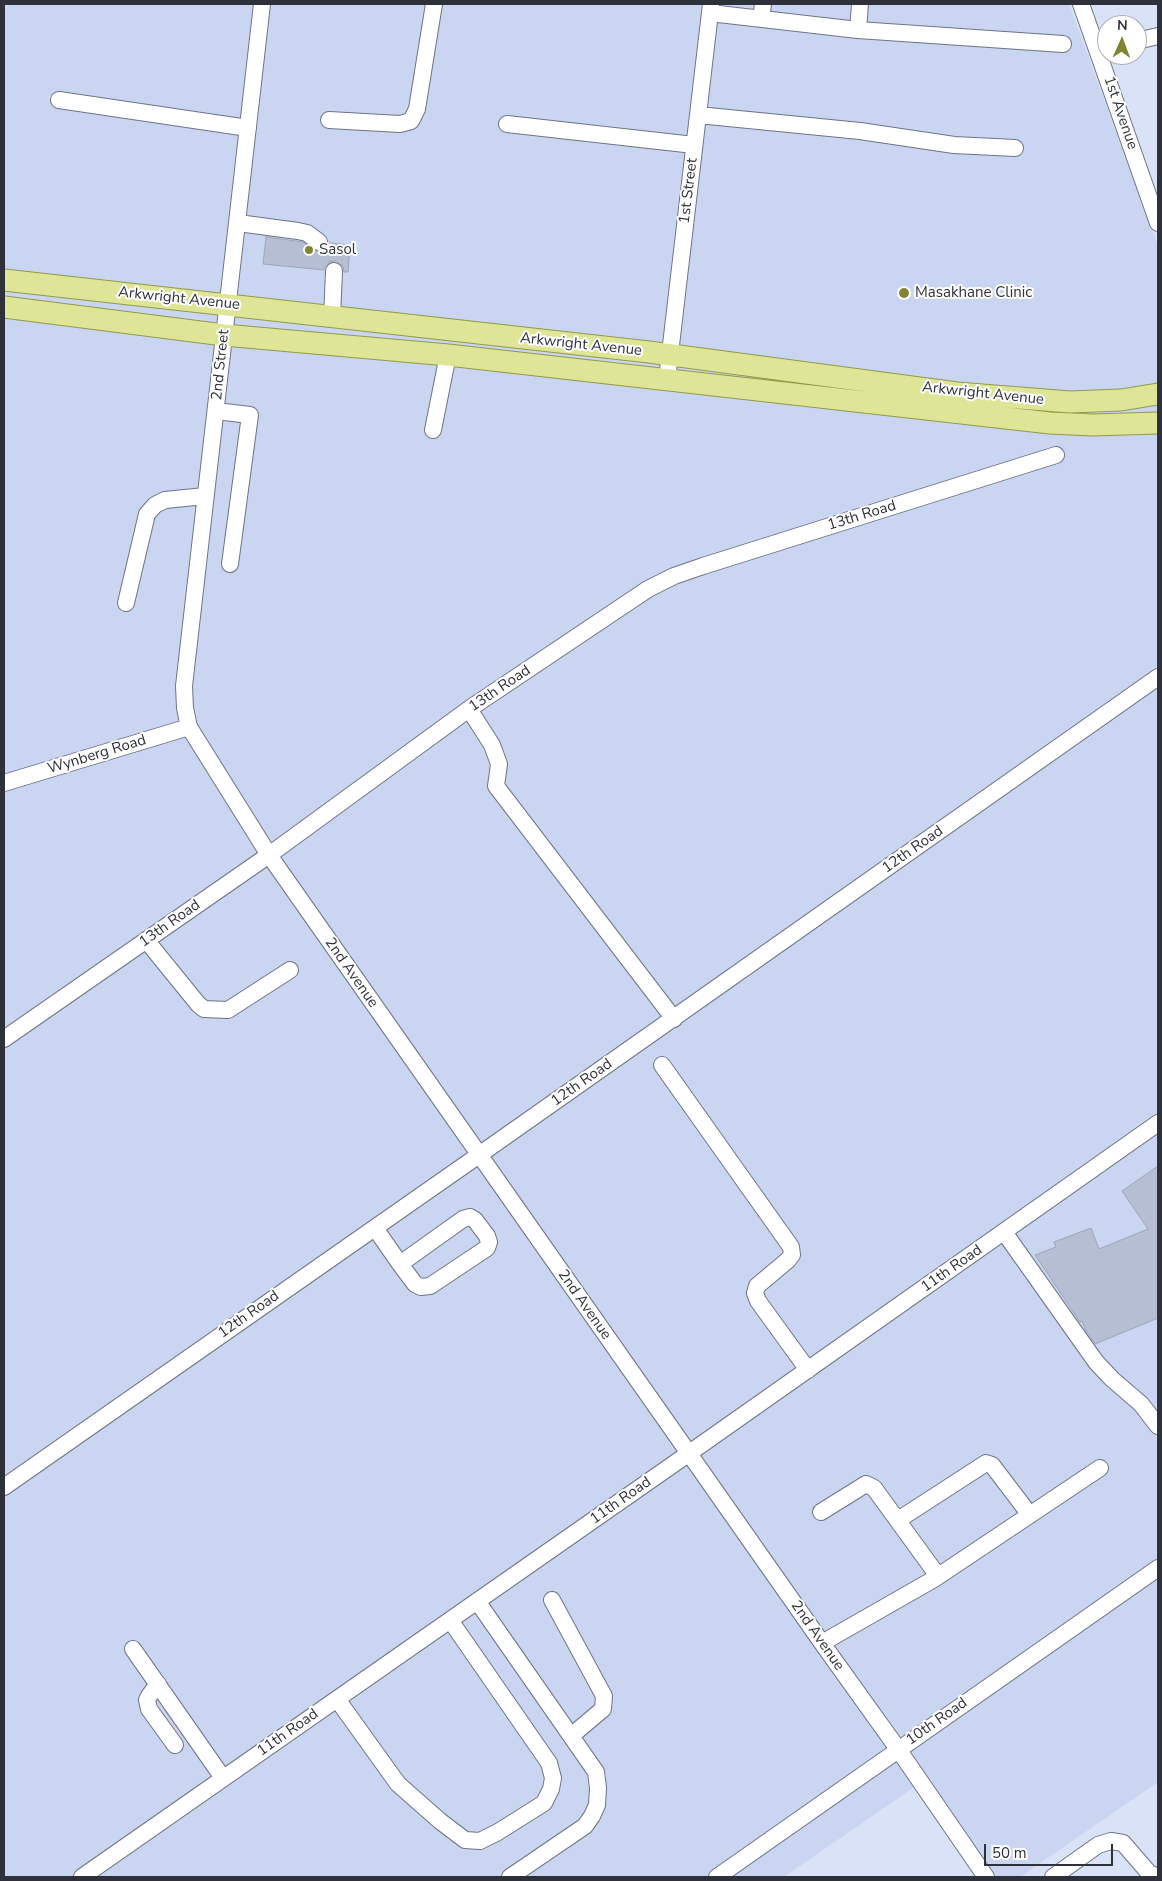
<!DOCTYPE html>
<style>
body{margin:0}
#map{position:relative;width:1162px;height:1881px;overflow:hidden;background:#dae2f8;font-family:"Nunito Sans",sans-serif}
canvas{display:block}
.frame{position:absolute;inset:0;border:5px solid #2e3139;pointer-events:none}
.north{position:absolute;left:1097px;top:15px;width:50px;height:50px;box-sizing:border-box;background:#fff;border:1px solid #abadb0;border-radius:50%;rotate:2deg;font-size:14px;font-weight:700;line-height:20px;text-align:center;color:#2e3139}
.north::after{content:'';display:block;margin:auto;width:18px;height:22px;background:#7f8632;clip-path:polygon(50% 0,100% 100%,50% 72%,0 100%)}
.scale{position:absolute;left:984px;top:1844px;width:129px;height:22px;box-sizing:border-box;border:2px solid #2e3139;border-top:0;padding-left:6px;font-size:15px;line-height:18px;white-space:nowrap;color:#2e3139;-webkit-text-stroke:4px #fff;paint-order:stroke}
</style>
<div id="map">
<canvas width="1162" height="1881"></canvas>
<div class="frame"></div>
<div class="north">N</div>
<div class="scale">50 m</div>
</div>
<script>
const g = document.querySelector('canvas').getContext('2d');
g.lineJoin = 'round';
function fillPath(path, color) {
  g.fillStyle = color;
  g.fill(path, 'evenodd');
}
function shape(rows) {
  const path = new Path2D();
  for (const r of rows) {
    path.moveTo(r[0], r[1]);
    for (let i = 2; i < r.length; i += 2) path.lineTo(r[i], r[i + 1]);
  }
  return path;
}
function strokePath(path, color, width, dash) {
  g.strokeStyle = color;
  g.lineWidth = width;
  g.lineCap = dash ? 'butt' : 'round';
  g.setLineDash(dash || []);
  g.stroke(path);
}
function write(font, color, halo, rows, align = 'center') {
  g.font = font + ' "Nunito Sans",sans-serif';
  g.lineWidth = 4;
  g.setLineDash([]);
  g.textBaseline = 'middle';
  g.strokeStyle = halo;
  g.fillStyle = color;
  for (const [text, x, y, turn = 0] of rows) {
    g.save();
    g.translate(x, y);
    g.rotate((+turn || 0) * Math.PI / 180);
    g.textAlign = isNaN(turn) ? turn : align;
    if (halo) g.strokeText(text, 0, 0);
    g.fillText(text, 0, 0);
    g.restore();
  }
}
const built = shape([
 [4,4,1069,4,1158,246,1158,1782,1020,1877,987,1877,923,1781,784,1877,4,1877]
]);
const building = shape([
 [266,237,303,242,318,252,327,248,329,243,350,245,348,272,344,272,343,266,335,261,329,262,324,270,263,264,266,237],
 [1158,1166,1158,1318,1095,1344,1085,1329,1082,1321,1080,1322,1035,1255,1056,1247,1054,1242,1091,1228,1099,1249,1148,1229,1122,1191,1158,1166]
]);
const minorTunnel = shape([
 [319,242,326,250,334,271]
]);
const minor = shape([
 [262,4,184,686,185,708,189,727,269,855,822,1643,898,1749,986,1877],
 [1081,4,1158,223],
 [710,13,858,30,1063,44],
 [761,19,763,4],
 [858,30,860,4],
 [1137,41,1158,36],
 [59,100,248,128],
 [698,115,860,131,954,145,1015,148],
 [329,120,400,124,411,121,417,109,434,4],
 [507,124,694,145],
 [238,223,298,231,307,233,319,242],
 [332,317,334,271],
 [667,379,711,4],
 [216,411,250,415,230,564],
 [433,430,448,355],
 [126,603,147,514,155,505,165,500,205,496],
 [469,709,492,745,499,764,496,786,674,1019],
 [4,783,189,727],
 [146,940,198,1004,204,1009,228,1010,290,970],
 [4,1039,269,855,469,709,648,589,674,576,703,566,1056,455],
 [662,1065,791,1247,792,1255,788,1260,757,1286,755,1293,758,1301,808,1370],
 [375,1228,400,1264,415,1284,421,1287,430,1286,487,1248,489,1242,487,1236,475,1220,470,1217,463,1219,400,1264],
 [1004,1232,1096,1362,1112,1379,1141,1404,1158,1426],
 [4,1487,479,1155,1158,677],
 [821,1512,866,1484,874,1488,938,1576],
 [898,1520,986,1463,992,1465,1030,1515],
 [552,1600,604,1696,603,1709,571,1736],
 [477,1601,596,1772,598,1788,597,1805,592,1816,585,1826,510,1877],
 [822,1643,934,1579,1100,1468],
 [133,1649,223,1778],
 [158,1684,149,1696,147,1700,149,1709,175,1745],
 [337,1699,398,1784,440,1821,465,1840,480,1841,498,1832,544,1803,551,1789,553,1778,549,1763,450,1620],
 [82,1877,688,1454,1158,1123],
 [717,1877,1158,1568],
 [1053,1877,1098,1845,1111,1841,1123,1843,1149,1873,1158,1877]
]);
const major = shape([
 [4,280,649,352,957,393,1070,402,1121,400,1158,394],
 [4,307,224,335,448,355,1050,423,1093,425,1158,423]
]);
const markers = [
 [309,250,5,"#7f8632"],
 [904,293,6,"#7f8632"]
];
const streetNames = [
 ["1st Avenue",1120,113,71],
 ["1st Street",689,191,-83],
 ["Arkwright Avenue",179,299,6],
 ["Arkwright Avenue",581,345,6],
 ["2nd Street",221,365,-84],
 ["Arkwright Avenue",983,394,6],
 ["13th Road",862,516,-17],
 ["13th Road",500,689,-34],
 ["Wynberg Road",97,755,-17],
 ["12th Road",913,850,-35],
 ["13th Road",170,924,-35],
 ["2nd Avenue",351,973,55],
 ["12th Road",582,1083,-35],
 ["11th Road",952,1269,-35],
 ["2nd Avenue",584,1305,55],
 ["12th Road",249,1315,-35],
 ["11th Road",621,1501,-35],
 ["2nd Avenue",817,1636,55],
 ["10th Road",937,1722,-35],
 ["11th Road",288,1733,-35]
];
const poiNames = [
 ["Sasol",319,250],
 ["Masakhane Clinic",915,293]
];
fillPath(built, '#cad6f1');
fillPath(building, '#b5bed2');
strokePath(building, '#9da5b9', 1);
strokePath(minorTunnel, '#b8bfd2', 16, [16, 8]);
strokePath(minor, '#6d7487', 18);
strokePath(major, '#929a48', 23);
strokePath(minor, '#fff', 16);
strokePath(major, '#dee596', 21);
for (const [x, y, r, color] of markers) {
  const dot = new Path2D();
  dot.arc(x, y, r, 0, 2 * Math.PI);
  g.fillStyle = color;
  g.fill(dot);
  strokePath(dot, '#fff', 2);
}
write('15px', '#2e3139', '#fff', streetNames);
write('15px', '#2e3139', '#fff', poiNames, 'left');
</script>
